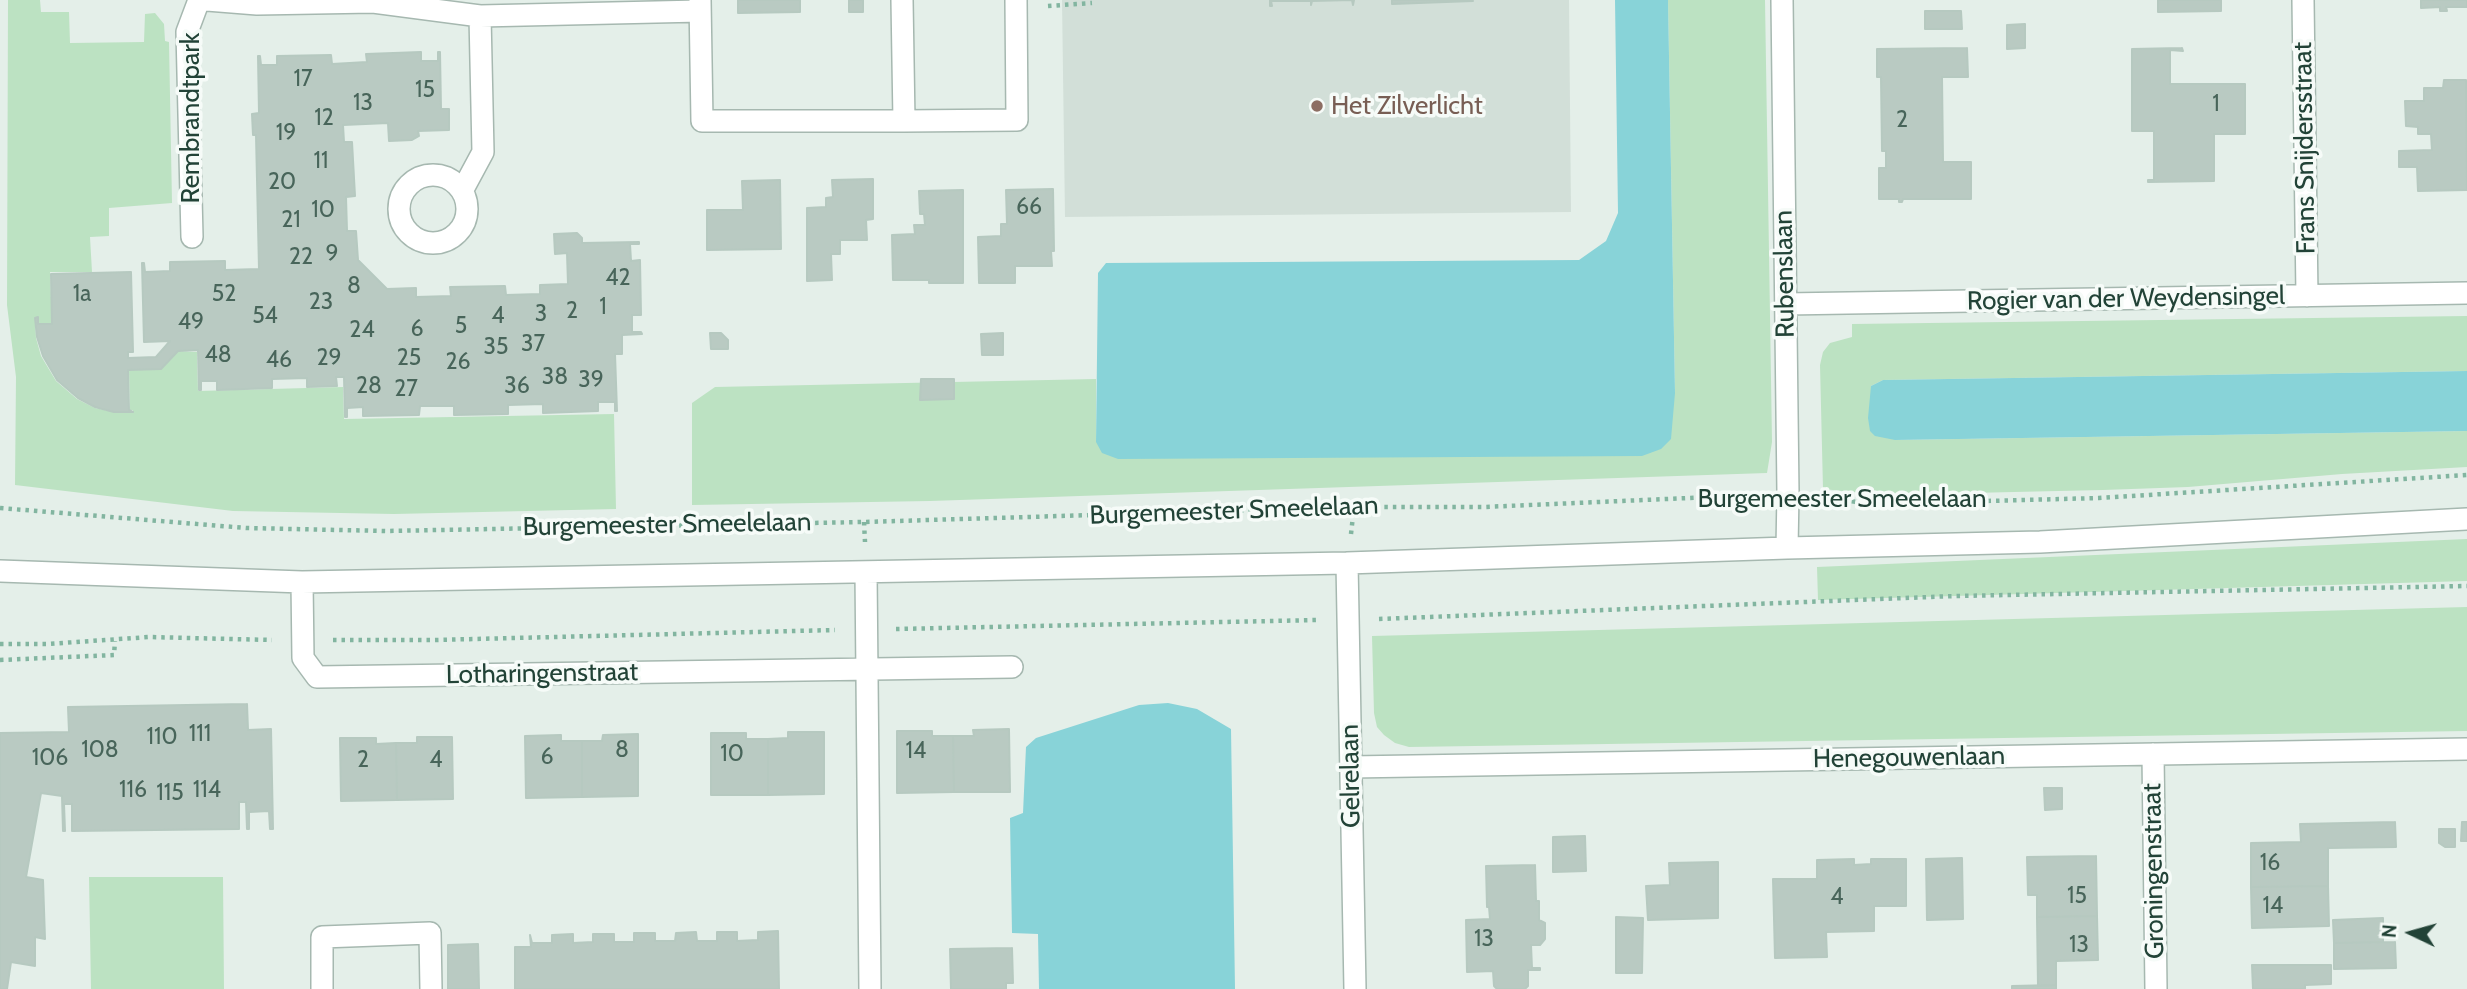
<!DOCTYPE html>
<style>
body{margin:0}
#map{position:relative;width:2467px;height:989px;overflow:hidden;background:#e4efe9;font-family:Cabin,sans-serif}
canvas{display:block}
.north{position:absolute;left:2376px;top:898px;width:70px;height:70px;-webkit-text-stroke:5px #f6fbf8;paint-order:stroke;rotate:275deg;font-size:19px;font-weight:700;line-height:28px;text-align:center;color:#224337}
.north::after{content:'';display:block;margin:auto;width:24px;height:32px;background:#224337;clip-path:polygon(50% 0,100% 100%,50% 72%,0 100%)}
</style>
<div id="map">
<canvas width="2467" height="989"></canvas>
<div class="north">N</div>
</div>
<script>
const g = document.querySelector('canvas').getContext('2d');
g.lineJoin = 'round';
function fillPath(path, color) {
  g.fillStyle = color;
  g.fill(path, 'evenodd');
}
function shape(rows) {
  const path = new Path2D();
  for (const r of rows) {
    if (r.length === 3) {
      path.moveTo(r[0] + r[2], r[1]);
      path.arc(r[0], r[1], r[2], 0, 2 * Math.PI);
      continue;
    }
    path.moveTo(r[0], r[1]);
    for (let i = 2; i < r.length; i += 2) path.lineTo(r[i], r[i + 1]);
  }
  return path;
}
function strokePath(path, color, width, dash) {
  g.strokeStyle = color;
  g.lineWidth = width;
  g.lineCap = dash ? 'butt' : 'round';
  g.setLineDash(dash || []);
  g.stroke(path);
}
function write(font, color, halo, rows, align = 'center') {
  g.font = font + ' Cabin,sans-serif';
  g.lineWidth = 7;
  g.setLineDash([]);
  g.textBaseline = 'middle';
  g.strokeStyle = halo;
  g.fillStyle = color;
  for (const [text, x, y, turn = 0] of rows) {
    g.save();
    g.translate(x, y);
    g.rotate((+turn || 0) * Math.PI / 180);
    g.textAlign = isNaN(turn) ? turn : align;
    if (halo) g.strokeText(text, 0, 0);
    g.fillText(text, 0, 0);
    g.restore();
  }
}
const built = shape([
 [1062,0,1569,0,1571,212,1065,217]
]);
const green = shape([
 [8,0,40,0,41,12,69,12,70,43,144,42,145,14,155,13,164,24,165,41,169,42,172,203,109,208,109,236,90,237,92,272,50,272,52,323,39,324,38,317,35,318,36,338,41,356,56,381,77,399,95,408,114,412,133,413,133,410,130,410,129,370,161,369,178,351,197,352,198,391,343,387,344,419,614,414,616,509,394,514,233,511,15,485,16,377,7,305],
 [1668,0,1765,0,1772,442,1767,473,930,501,692,505,692,403,715,387,1096,379,1096,442,1675,393],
 [2467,316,2467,371,1883,380,1871,386,1895,440,2467,431,2467,467,2342,474,2188,487,2103,490,1881,495,1823,489,1820,365,1823,352,1830,343,1852,337,1852,324],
 [2467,539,2467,581,1818,600,1817,567],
 [2467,607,2467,731,1409,747,1395,743,1384,735,1377,727,1374,713,1372,636],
 [89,877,223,877,224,989,91,989]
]);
const water = shape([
 [1615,0,1668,0,1675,393,1671,439,1661,449,1642,456,1118,459,1102,453,1096,442,1098,273,1106,263,1579,260,1606,241,1618,213],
 [2467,371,2467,431,1895,440,1875,436,1870,431,1868,418,1871,386,1883,380],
 [1168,703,1197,709,1231,729,1235,989,1039,989,1038,934,1012,933,1010,818,1023,813,1026,747,1036,738,1139,705]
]);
const building = shape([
 [738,0,800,0,800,12,738,13,738,0],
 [849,0,863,0,863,12,849,12,849,0],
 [1270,0,1354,0,1353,5,1352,0,1312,1,1311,5,1311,1,1271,1,1272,6,1270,6,1270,0],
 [1392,0,1468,0,1473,1,1392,4,1392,0],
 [2158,0,2221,0,2221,11,2158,12,2158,0],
 [2421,0,2467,0,2467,7,2446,7,2447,11,2440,11,2440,7,2421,8,2421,0],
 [1925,11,1961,11,1962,29,1925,29,1925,11],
 [2025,24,2025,48,2007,49,2007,25,2025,24],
 [1967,48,1968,77,1942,77,1943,162,1971,162,1971,199,1903,199,1902,202,1899,202,1899,199,1879,199,1879,168,1886,168,1886,151,1882,151,1881,77,1877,77,1877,49,1967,48],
 [2182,48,2183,51,2170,50,2170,84,2245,84,2245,134,2214,134,2214,181,2148,182,2148,180,2154,180,2154,131,2132,131,2132,49,2182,48],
 [421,52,421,61,438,61,438,52,440,52,441,109,449,109,449,130,418,131,419,136,412,140,389,141,388,123,343,125,344,142,352,142,355,196,346,197,347,231,356,231,358,260,387,289,416,288,416,297,451,296,450,287,505,286,506,295,540,294,540,285,568,284,567,253,555,254,554,234,577,233,582,238,582,243,639,242,639,244,630,244,631,261,640,260,641,315,632,315,632,332,641,332,642,334,622,335,622,354,615,354,617,411,615,411,615,402,598,402,598,411,543,413,543,404,508,405,508,414,454,415,454,406,420,406,419,415,363,416,363,407,347,408,347,417,345,417,344,377,336,377,337,386,307,387,307,378,272,379,272,388,217,390,217,381,201,381,201,390,199,390,198,350,178,351,161,369,128,370,129,410,133,412,114,412,95,407,78,398,57,380,43,356,37,337,35,318,38,317,38,324,52,324,51,274,131,272,133,352,128,352,128,358,156,357,170,341,144,342,142,263,144,263,145,272,170,271,170,262,225,261,225,270,259,269,256,135,253,135,252,114,259,113,258,56,260,56,261,65,277,65,277,56,331,55,332,64,367,62,366,54,421,52],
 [2444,80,2466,80,2467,190,2418,191,2417,167,2399,167,2399,151,2432,150,2431,134,2418,134,2418,127,2406,126,2405,101,2424,101,2424,88,2443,88,2444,80],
 [873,179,873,219,866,220,867,240,840,240,840,254,831,254,832,280,807,281,807,208,826,207,826,198,833,197,832,180,873,179],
 [780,180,781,249,707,250,707,210,743,210,742,181,780,180],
 [1053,189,1054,251,1051,251,1052,266,1015,266,1015,283,979,283,978,237,1001,236,1001,224,1007,224,1006,190,1053,189],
 [963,190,963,283,929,283,929,280,893,280,892,235,915,234,914,225,925,225,924,214,920,214,919,191,963,190],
 [710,333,721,333,728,340,728,349,711,349,710,333],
 [1003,333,1003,355,982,355,981,334,1003,333],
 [921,379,954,379,954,399,920,400,921,379],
 [247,704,248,730,271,729,273,829,270,829,269,811,249,812,249,829,247,829,246,802,239,802,239,829,72,831,72,804,64,804,65,831,63,831,62,796,41,793,26,877,43,880,45,939,35,937,35,966,11,962,7,989,0,989,0,733,69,732,68,707,247,704],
 [1009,729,1010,792,954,792,953,736,974,736,973,730,1009,729],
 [897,731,932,731,932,736,953,736,954,792,897,793,897,731],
 [788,732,824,732,824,794,768,795,768,739,788,738,788,732],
 [711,733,746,733,746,739,768,739,768,795,711,795,711,733],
 [638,734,638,796,582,797,582,741,602,741,603,735,638,734],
 [561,735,561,741,582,741,582,797,526,798,525,736,561,735],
 [417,737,452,737,453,799,397,800,396,743,417,743,417,737],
 [340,738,376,738,376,744,396,743,397,800,341,801,340,738],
 [2044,788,2062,788,2062,809,2045,810,2044,788],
 [2395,822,2396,847,2328,848,2328,886,2251,887,2251,843,2301,842,2300,824,2395,822],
 [2462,822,2467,822,2467,841,2461,841,2462,822],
 [2439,829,2455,829,2455,847,2445,847,2439,843,2439,829],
 [1585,836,1586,871,1553,872,1553,837,1585,836],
 [2096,856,2097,916,2037,917,2037,895,2028,895,2027,857,2096,856],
 [1962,858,1963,919,1927,920,1926,859,1962,858],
 [1854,859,1854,865,1871,864,1871,859,1906,859,1906,906,1874,906,1874,931,1826,932,1827,957,1775,958,1773,879,1817,879,1817,860,1854,859],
 [1718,862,1718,918,1648,920,1646,886,1670,885,1669,863,1718,862],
 [1535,865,1536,901,1539,901,1539,920,1545,923,1545,939,1540,945,1531,945,1532,968,1540,968,1540,970,1528,970,1528,986,1525,989,1497,989,1494,986,1493,971,1467,972,1466,920,1490,919,1489,907,1487,907,1486,866,1535,865],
 [2328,886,2329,926,2252,928,2251,887,2328,886],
 [2097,916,2098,960,2056,961,2056,985,2038,986,2037,917,2097,916],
 [1616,917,1643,918,1642,973,1616,973,1616,917],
 [2383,918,2383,942,2334,943,2333,920,2383,918],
 [778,931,779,989,515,989,515,947,531,947,530,935,532,943,552,943,552,935,573,934,573,943,593,942,593,934,614,934,614,942,634,942,634,933,655,933,655,941,675,941,676,933,696,932,697,941,717,941,717,932,737,932,737,941,758,940,758,932,778,931],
 [2395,942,2396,968,2334,969,2334,943,2395,942],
 [478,944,479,989,448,989,448,945,478,944],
 [1012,948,1013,983,1006,983,1006,989,951,989,950,949,1012,948],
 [2252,965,2331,965,2331,984,2305,985,2305,989,2253,989,2252,965],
 [2056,985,2056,989,2012,989,2012,986,2056,985]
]);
const path = shape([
 [1048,6,1092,3],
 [1818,497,1873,504,2099,498,2467,475],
 [0,508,246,528,386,531,864,522,1354,507,1484,507,1757,495],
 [864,522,865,542],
 [1351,534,1354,507],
 [1379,619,1955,596,2467,586],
 [896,629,1318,620],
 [333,640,434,640,835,630],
 [0,644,48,644,149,637,272,640],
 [0,660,114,655,115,641]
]);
const minor = shape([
 [207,0,257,4,373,2,480,16,700,11],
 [700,0,702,121,904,121],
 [902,0,904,121,1017,120,1016,0],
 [1782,0,1788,493,1787,548],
 [2303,0,2307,296],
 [433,209,34],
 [462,191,483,152,480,16],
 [192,237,187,32,199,0],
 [1786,304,2467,293],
 [1347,563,1355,989],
 [0,571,302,582,1347,563,1787,548,2040,542,2467,519],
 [866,572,870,989],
 [302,582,303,658,317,677,1012,667],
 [2153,754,2156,989],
 [1351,767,2467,749],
 [322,989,322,937,430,933,431,989]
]);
const markers = [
 [1317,106,7,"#8d6e63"]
];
const numberNames = [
 ["17",303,79],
 ["15",425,90],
 ["13",363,103],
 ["1",2216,104],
 ["12",324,118],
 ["2",1902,120],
 ["19",286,133],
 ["11",321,161],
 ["20",282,182],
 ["66",1029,207],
 ["10",323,210],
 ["21",291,220],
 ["9",332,254],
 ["22",301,257],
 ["42",618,278],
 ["8",354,286],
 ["1a",82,294],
 ["52",224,294],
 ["23",321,302],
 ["1",603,307],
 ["2",572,311],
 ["3",541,314],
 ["54",265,316],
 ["4",498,316],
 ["49",191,322],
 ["5",461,326],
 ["6",417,329],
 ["24",362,330],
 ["37",533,344],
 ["35",496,347],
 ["48",218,355],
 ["29",329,358],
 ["25",409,358],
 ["46",279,360],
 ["26",458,362],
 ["38",555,377],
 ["39",591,380],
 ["28",369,386],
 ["36",517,386],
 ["27",406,389],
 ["111",200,734],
 ["110",162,737],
 ["108",100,750],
 ["8",622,750],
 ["14",916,751],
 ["10",732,754],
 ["6",547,757],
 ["106",50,758],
 ["2",363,760],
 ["4",436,760],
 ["116",133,790],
 ["114",207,790],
 ["115",170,793],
 ["16",2270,863],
 ["15",2077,896],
 ["4",1837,897],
 ["14",2273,906],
 ["13",1484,939],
 ["13",2079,945]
];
const educationNames = [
 ["Het Zilverlicht",1331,106]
];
const streetNames = [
 ["Rembrandtpark",191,118,-90],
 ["Frans Snijdersstraat",2305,148,-91],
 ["Rubenslaan",1785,274,-91],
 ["Rogier van der Weydensingel",2126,299,-1],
 ["Burgemeester Smeelelaan",1842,499],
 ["Burgemeester Smeelelaan",1234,511,-2],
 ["Burgemeester Smeelelaan",667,525,-1],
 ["Lotharingenstraat",542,674,-1],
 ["Henegouwenlaan",1909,758,-1],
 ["Gelrelaan",1351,776,-91],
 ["Groningenstraat",2154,871,-91]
];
fillPath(built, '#d2dfd8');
fillPath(green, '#bce2c2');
fillPath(water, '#88d3d8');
fillPath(building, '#b9cac2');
strokePath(building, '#b6c9c0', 2);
strokePath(minor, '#a6b8b0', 24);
strokePath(path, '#82b5a0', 4.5, [3.5, 5]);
strokePath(minor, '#fff', 21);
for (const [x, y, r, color] of markers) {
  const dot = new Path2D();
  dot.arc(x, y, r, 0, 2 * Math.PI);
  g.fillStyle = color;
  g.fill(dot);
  strokePath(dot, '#f6fbf8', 2.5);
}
write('23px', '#48655a', null, numberNames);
write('26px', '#785e54', '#f6fbf8', educationNames, 'left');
write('26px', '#224337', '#f6fbf8', streetNames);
</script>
